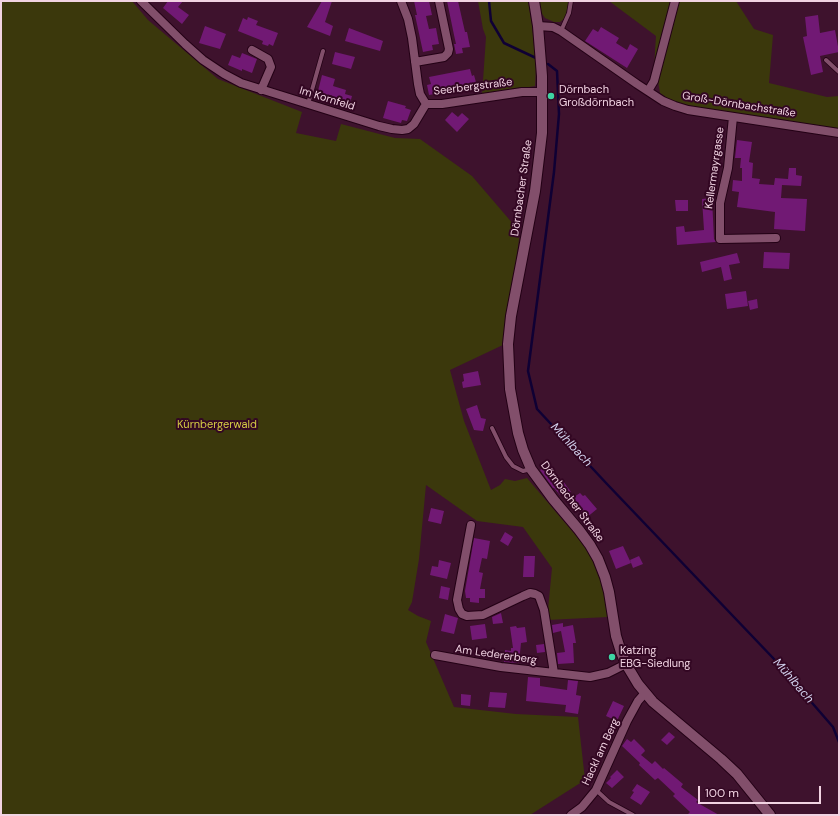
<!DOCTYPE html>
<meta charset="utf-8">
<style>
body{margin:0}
#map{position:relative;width:840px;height:816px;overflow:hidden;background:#3e122d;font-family:"DM Sans",sans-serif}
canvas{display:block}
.frame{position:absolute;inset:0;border:2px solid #f1d3e2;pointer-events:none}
.scale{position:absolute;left:698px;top:786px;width:123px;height:18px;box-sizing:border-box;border:2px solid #f1d3e2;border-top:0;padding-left:5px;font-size:12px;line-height:14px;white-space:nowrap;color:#f1d3e2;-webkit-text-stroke:3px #330723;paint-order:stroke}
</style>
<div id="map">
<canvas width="840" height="816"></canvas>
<div class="frame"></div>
<div class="scale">100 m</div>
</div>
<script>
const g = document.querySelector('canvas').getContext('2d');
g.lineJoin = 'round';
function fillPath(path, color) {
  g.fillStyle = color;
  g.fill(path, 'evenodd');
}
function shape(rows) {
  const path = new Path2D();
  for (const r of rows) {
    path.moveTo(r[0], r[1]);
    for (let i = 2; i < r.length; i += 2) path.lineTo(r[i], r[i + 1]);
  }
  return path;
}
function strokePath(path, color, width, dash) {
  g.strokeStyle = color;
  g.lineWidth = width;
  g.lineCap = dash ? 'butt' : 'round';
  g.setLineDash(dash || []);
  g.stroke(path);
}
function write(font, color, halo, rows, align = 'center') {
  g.font = font + ' "DM Sans",sans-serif';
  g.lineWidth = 4;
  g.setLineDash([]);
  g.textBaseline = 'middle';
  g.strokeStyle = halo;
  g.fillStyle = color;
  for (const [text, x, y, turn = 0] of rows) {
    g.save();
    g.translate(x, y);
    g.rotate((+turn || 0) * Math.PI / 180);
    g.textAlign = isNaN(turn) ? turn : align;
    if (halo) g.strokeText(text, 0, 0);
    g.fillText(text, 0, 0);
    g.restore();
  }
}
const green = shape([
 [1,1,132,1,148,20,218,79,302,112,296,133,336,141,341,124,395,138,420,139,472,176,520,232,505,344,450,370,464,421,491,490,500,485,505,479,515,481,527,478,589,551,602,581,608,617,547,620,552,568,523,527,477,521,426,485,419,559,412,602,408,610,418,616,431,621,426,642,454,707,516,714,578,717,585,780,530,815,1,815],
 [478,1,528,1,532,25,536,67,535,86,482,95,486,37,483,29],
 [538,1,569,1,565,18,560,22,554,22,545,18,540,11],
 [609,1,671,1,654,67,656,36],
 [678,1,736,1,754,29,773,35,769,83,827,97,839,96,839,130,691,107,671,101,660,93,658,81]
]);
const stream = shape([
 [489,1,491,21,504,43,536,58],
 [548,64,557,71,559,114,554,172,528,371,537,409,607,484,774,659,833,727,839,742]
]);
const building = shape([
 [168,1,183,1,178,7,189,15,182,24,163,8],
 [322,1,332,1,325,22,333,26,330,36,307,27],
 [414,1,429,1,432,15,426,16,429,29,436,28,439,44,432,45,433,50,423,52,415,15,417,15],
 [447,1,458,1,465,32,467,32,470,47,462,48,463,53,456,54,454,44,456,44,454,35],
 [818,15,820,33,835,30,839,52,820,56,823,72,811,75,803,37,807,36,805,17],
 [248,17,258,21,256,25,278,33,273,46,269,44,268,46,262,44,263,41,238,31,243,18,247,20],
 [205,26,226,34,220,49,199,43],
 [601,27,619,38,616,43,627,50,630,44,638,49,627,68,585,41,593,29,598,32],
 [349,28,383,41,380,51,345,41],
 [335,52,355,57,351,69,332,64],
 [242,53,257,59,252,73,242,69,242,71,228,65,232,55,240,58],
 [470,69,472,76,474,75,477,86,429,95,427,85,431,84,429,77],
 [322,75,335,79,333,86,346,90,345,94,352,96,349,107,335,103,336,101,317,95],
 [388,101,406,106,405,108,411,110,407,121,402,120,401,123,383,118],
 [452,112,458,117,462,113,469,119,457,132,445,120],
 [737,140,752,142,749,162,753,163,752,178,760,179,759,184,774,185,775,178,788,179,789,168,796,168,796,175,802,176,801,186,782,185,781,198,807,199,805,231,774,229,775,212,737,207,739,192,732,191,733,180,742,181,742,168,740,168,741,158,735,158],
 [712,198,714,239,716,242,677,245,676,227,684,226,685,232,704,230,702,199],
 [675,200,688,200,688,211,676,211],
 [764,252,790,253,789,269,763,268],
 [737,253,740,263,729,265,732,279,724,281,721,267,702,272,700,262],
 [746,291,748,306,727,309,725,294],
 [757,299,758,308,750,310,748,301],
 [478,371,481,385,463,388,462,382,464,381,463,374],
 [477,405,481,418,486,419,483,431,474,430,466,409],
 [548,465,560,484,563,481,571,492,565,497,562,493,560,495,554,488,553,488,540,470],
 [580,493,583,496,585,495,597,509,586,518,571,499],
 [431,508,444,511,441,524,428,521],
 [505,532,513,537,508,546,500,541],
 [474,538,490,541,487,559,482,558,479,572,483,573,480,589,485,589,485,598,479,598,479,603,470,602,470,598,466,598,465,591],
 [623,546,631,563,616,569,609,551],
 [524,556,535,556,534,577,523,577],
 [639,556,643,564,633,568,630,560],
 [439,560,451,563,447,579,430,575,432,566,438,567],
 [441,586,450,588,448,600,439,598],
 [501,613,503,623,493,624,492,617],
 [445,614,458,618,454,634,441,631],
 [563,623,563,627,573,625,576,643,573,643,574,663,558,664,557,653,565,652,561,631,553,633,552,625],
 [485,624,487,638,472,640,470,626],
 [516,626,517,628,525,627,527,642,521,643,519,663,504,662,505,650,511,651,511,648,513,648,510,627],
 [544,644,545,652,537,653,536,645],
 [528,677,540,678,540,686,567,690,568,680,578,681,576,695,581,696,578,714,565,712,566,705,526,701],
 [490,692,507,693,505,708,488,707],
 [461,694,471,695,470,706,461,705],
 [613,701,624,706,617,721,606,716],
 [669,732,675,737,667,745,661,740],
 [627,739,631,742,634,739,644,749,645,751,641,755,652,764,655,761,663,769,664,768,683,784,681,787,698,800,696,802,719,815,687,815,690,812,673,796,675,794,658,778,655,780,639,765,640,763,622,746],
 [617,770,624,777,612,788,606,783,611,778,610,777],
 [637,784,650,792,641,805,630,798,634,792,632,791]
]);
const service = shape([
 [561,31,569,13,571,1],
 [826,60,839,72],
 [308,104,323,51],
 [492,428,506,457,513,466,523,471,531,469],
 [596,790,609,802,633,815]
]);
const minor = shape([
 [141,1,185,44,203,60,224,74,241,83,379,126,392,129,402,130,408,129,414,124,426,104],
 [401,1,408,19,412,38,418,84,420,94,426,104,442,104,522,92,542,92],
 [538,26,553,27,561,31,637,84,663,101,675,106,688,110,839,133],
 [252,50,268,59,271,67,261,90],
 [415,62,444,57,448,53,449,49,439,1],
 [648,91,654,81,675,1],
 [733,117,728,168,720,203,720,239,776,238],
 [471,525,457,600,459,609,462,614,467,616,483,615,523,596,530,593,535,594,539,596,544,610,554,673],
 [435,655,501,667,590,677,608,673,626,664],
 [571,815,582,807,596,790,627,721,638,701,645,693]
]);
const tertiary = shape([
 [534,1,538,26,542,76,542,133,535,191,511,316,508,344,510,389,518,433,523,450,531,469,553,499,579,530,590,545,598,559,605,577,609,592,616,636,621,652,626,664,638,684,653,702,721,759,737,774,770,815]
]);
const markers = [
 [551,96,4,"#3ed4a3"],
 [612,657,4,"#3ed4a3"]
];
const streetNames = [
 ["Seerbergstraße",473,87,-7],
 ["Im Kornfeld",327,99,17],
 ["Groß-Dörnbachstraße",739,105,9],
 ["Kellermayrgasse",715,168,-82],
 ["Dörnbacher Straße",522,188,-82],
 ["Dörnbacher Straße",572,502,53],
 ["Am Ledererberg",496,655,8],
 ["Hackl am Berg",601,752,-65]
];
const poiNames = [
 ["Dörnbach",559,90],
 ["Großdörnbach",559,103],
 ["Katzing",620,651],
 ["EBG-Siedlung",620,664]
];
const parkNames = [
 ["Kürnbergerwald",217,425]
];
const waterNames = [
 ["Mühlbach",571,445,47],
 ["Mühlbach",793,681,49]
];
fillPath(green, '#3b380c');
strokePath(stream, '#0f0034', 2.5);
fillPath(building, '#711974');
strokePath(service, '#230015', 5.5);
strokePath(minor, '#230015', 10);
strokePath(tertiary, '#230015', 12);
strokePath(service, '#824f6b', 4);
strokePath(minor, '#824f6b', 8);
strokePath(tertiary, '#824f6b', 10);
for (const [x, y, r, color] of markers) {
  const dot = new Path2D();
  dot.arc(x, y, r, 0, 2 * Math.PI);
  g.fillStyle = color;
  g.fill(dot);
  strokePath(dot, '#330723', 1.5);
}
write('11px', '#f1d3e2', '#330723', streetNames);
write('11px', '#f1d3e2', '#330723', poiNames, 'left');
write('11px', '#d3cc43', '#330723', parkNames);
write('italic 12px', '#d1d0ec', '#330723', waterNames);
</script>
